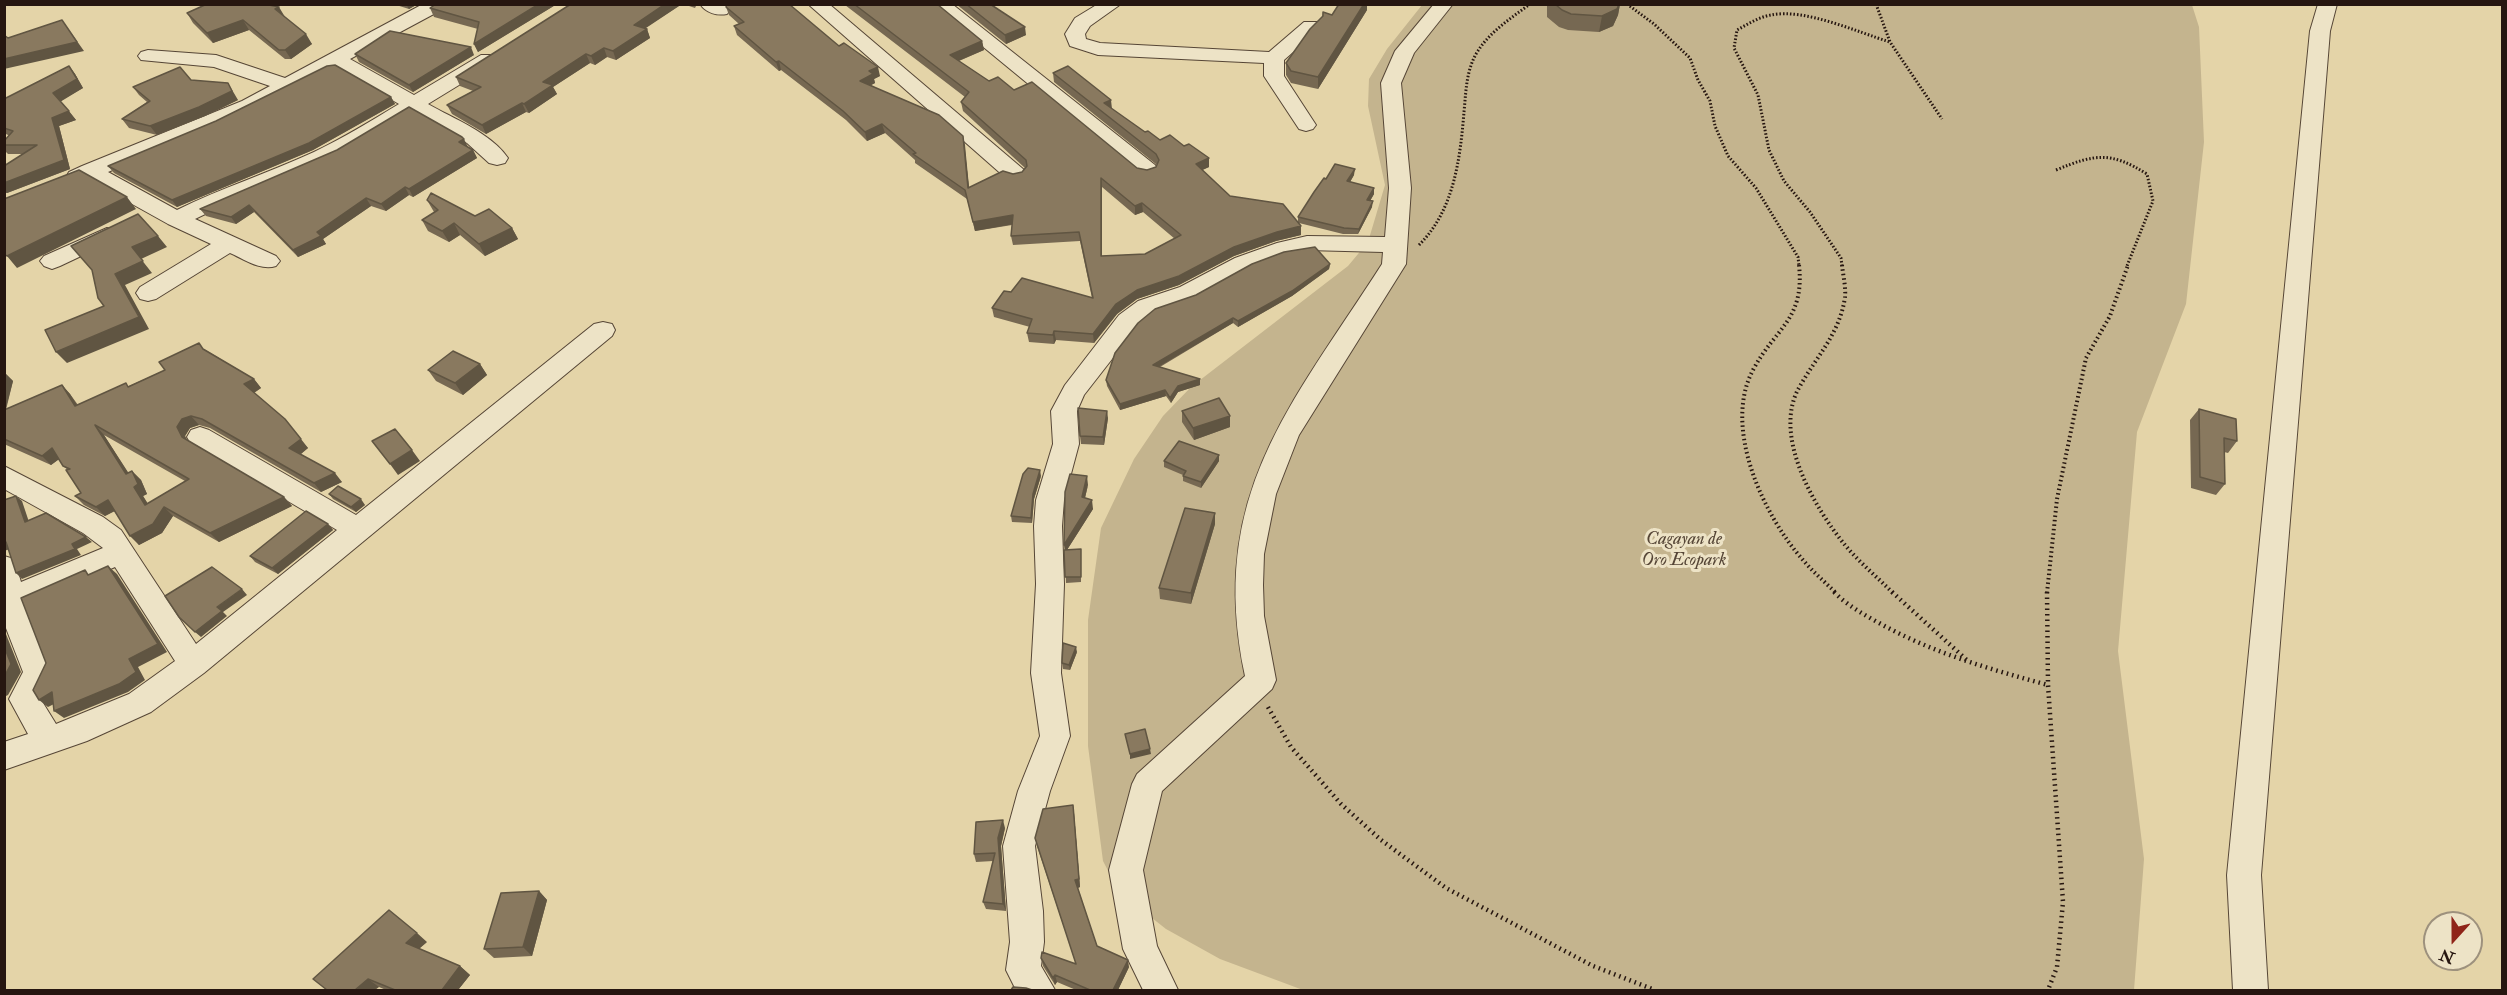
<!DOCTYPE html>
<html>
<head>
<meta charset="utf-8">
<style>
  body { margin:0 }
  #map { position:relative; width:2507px; height:995px; overflow:hidden; background:#e4d4a8; font-family:"IM FELL Double Pica",serif }
  canvas { display:block }
  .frame { position:absolute; inset:0; border:6px solid #261610; pointer-events:none }
  .north { position:absolute; left:2423px; top:911px; width:60px; height:60px; box-sizing:border-box; background:#ede3c6; border:2px solid #9d917d; border-radius:50%; rotate:201deg; font-size:16px; font-weight:700; line-height:24px; text-align:center; color:#261610 }
  .north::after { content:''; display:block; margin:auto; width:21px; height:27px; background:#8f2418; clip-path:polygon(50% 0,100% 100%,50% 72%,0 100%) }
</style>
</head>
<body>
<div id="map">
<canvas width="2507" height="995"></canvas>
<div class="frame"></div>
<div class="north">N</div>
</div>
<script>
const ctx = document.querySelector('canvas').getContext('2d');
ctx.lineJoin = 'round';
function paint(path, color) { ctx.fillStyle = color; ctx.fill(path, 'evenodd'); }
function strokePath(path, color, width, dash) { ctx.strokeStyle = color; ctx.lineWidth = width; ctx.lineCap = dash ? 'butt' : 'round'; ctx.setLineDash(dash || []); ctx.stroke(path); }
function drawText(font, color, halo, rows, align = 'center') {
  ctx.font = font + ' "IM FELL Double Pica",serif'; ctx.lineWidth = 6; ctx.setLineDash([]); ctx.textBaseline = 'middle'; ctx.strokeStyle = halo; ctx.fillStyle = color; for (const [text, x, y, turn = 0] of rows) {
    ctx.save(); ctx.translate(x, y); ctx.rotate((+turn || 0) * Math.PI / 180); ctx.textAlign = isNaN(turn) ? turn : align; if (halo) ctx.strokeText(text, 0, 0); ctx.fillText(text, 0, 0); ctx.restore();
  }
}
paint(new Path2D(`
  M1422,5h770l7,22 5,115 -18,162 -49,128 -19,219 26,208 -10,131h-831l-83,-31 -54,-30 -47,-37 -16,-31 -15,-115v-126l13,-92 33,-69 29,-43 28,-29 157,-121 20,-24 17,-57 -17,-79 1,-27 18,-30z`), '#c4b48e');
const minor = new Path2D(`
  M423,4h24l-2,4 -95,51 64,36 67,-40h14l3,4 -3,4 -67,41c26,15 63,29 80,54l-3,5 -8,2 -8,-2 -22,-20 -53,-30c-28,16 -55,33 -84,47 -44,22 -91,37 -135,59l81,37 4,5 -4,5c-16,5 -32,-7 -46,-13l-74,46 -8,2 -8,-2 -4,-6 4,-6 71,-43 -43,-20 -79,-44 -12,4 -8,-2 -3,-5 3,-5 13,-6 160,-65 28,-15 -56,-19 -73,-7 -3,-4 3,-4 7,-2 68,5 69,23zM335,67l64,37c-28,17 -56,34 -85,48 -45,21 -93,36 -137,58l-69,-38 148,-63z
  M700,4h24l6,6 -3,4c-10,2 -21,-1 -27,-10z
  M808,4h21l194,165 3,5 -3,5 -8,2 -8,-2z
  M931,4h21l203,161 3,5 -3,5 -8,2 -8,-2z
  M1098,4h23l-31,22 -5,8 1,5 14,4 169,9 35,-30h14l3,4 -3,4 -34,30v16l32,49 -3,4 -7,2 -7,-2 -35,-53v-13l-166,-8 -28,-9 -5,-12 10,-16z
  M1434,4h19l-39,49 -13,30 10,105 -5,76 -107,171 -23,59 -12,60 -1,31 1,31 12,64 -4,9 -110,102 -19,79 14,76 21,44h-35l-20,-41 -14,-79 23,-86 5,-10 108,-98c-38,-181 46,-270 137,-412l1,-12 -76,-2 -24,6 -32,12 -55,31 -42,14 -17,14 -53,68 -7,16 2,33 -15,56 -2,26 2,58 -3,89 9,63 -20,55 -15,55 8,65 1,31 -3,24 14,24h-39l-10,-20 4,-28 -7,-96 15,-55 22,-55 -9,-63 5,-89 -2,-58 2,-26 17,-56 -2,-33 14,-26 54,-70 19,-14 42,-14 55,-29 42,-15 30,-7 78,1 4,-49 -8,-105 14,-32z
  M2318,4h19l-7,27 -69,844 7,115h-35l-6,-115 83,-844z
  M107,228l8,2 3,5 -3,5 -55,26 -8,3 -8,-3 -4,-5 4,-5z
  M603,322l9,2 3,6 -3,6 -408,337 -53,39 -64,29 -83,29v-28l24,-8 -19,-35 14,-27 -19,-49v-67l10,3 7,23 82,-34 -20,-15 -79,-44v-23l99,51 18,13 75,114 141,-114 -146,-86 -4,-7 4,-7 9,-3 9,3 147,85 238,-191zM115,567l60,94 -46,33 -73,30 -16,-26 13,-26 -26,-67z`);
strokePath(minor, '#564636', 2);
strokePath(new Path2D(`
  M1627,4l27,20 36,34 8,22 12,21 5,25 13,30 28,32 42,69 1,9
  M1876,4l14,38 52,77
  M2056,170c39,-16 54,-19 91,4l6,27 -26,65
  M1419,245c35,-35 41,-85 45,-133 2,-20 2,-40 12,-58 13,-22 34,-35 54,-50
  M1842,266l-1,-8 -31,-46 -26,-31 -15,-31 -11,-55 -24,-47 3,-18c11,-6 22,-13 34,-15 34,-7 86,17 119,27`), '#261610', 3, [1.5, 2]);
strokePath(new Path2D(`
  M1799,265c6,55 -24,63 -46,105 -31,58 11,146 50,190 10,12 22,22 33,33
  M1842,265c1,10 4,22 3,32 -5,36 -28,59 -45,89 -29,48 14,121 45,159 14,17 32,32 48,48
  M2047,593l10,-94 29,-141 24,-42 18,-51`), '#261610', 4, [1.5, 3]);
strokePath(new Path2D(`
  M1834,592c14,14 29,22 45,31 54,30 110,46 169,62
  M1892,592l76,69
  M2047,592l1,93 15,217 -6,65 -9,23
  M1268,707l23,40 50,57 40,36 65,48 147,78 62,24`), '#261610', 4.5, [1.5, 4]);
paint(minor, '#ede3c6');
paint(new Path2D(`
  M393,4h25l-9,5z
  M557,4l-79,48 -4,-8 4,-15 -44,-12 -4,-9z
  M571,4h111l-37,24 2,1 3,9 -34,22 -9,-3 -12,8 -5,-2 -37,24 4,7 -28,19 -3,-1 -40,22 -34,-20 -5,-9 26,-14 -13,-5 -4,-9z
  M683,4h14l-2,4z
  M841,4h96l45,37 2,9 -25,11 30,20 25,9 123,78 10,2 9,-3 1,-2 -103,-83 -1,-9 59,36 33,23 64,35 -7,3 28,26 68,26v-5l28,-38 28,-4 -4,7 24,6v6l-4,7 2,6 -14,27h-15l-44,-11 2,3v9l-25,6 -42,15 -55,29 -42,14 -20,15 -23,29 -38,-3 -2,4 -25,-2 -2,-9 3,-6 -36,-10 -2,-9 19,-16 81,6 -12,-57 -67,4 -2,-9 1,-11 -37,6 -8,-32 -52,-36v-3l-30,-27 -18,8 -21,-21 -65,-50 -2,1 -42,-36 -3,-9 5,-2 -10,-9 -3,-8 113,39 41,30 -6,3 1,4 -4,2 92,51 6,51 53,-15 3,-4 -62,-57 -2,-9 4,-5 -120,-92 -3,1zM1102,187l33,28 8,-3 32,27 -30,15 -43,2z
  M956,4h34l36,31 -20,9z
  M1547,4h73l-2,11 -5,11 -14,6 -31,-2 -9,-3 -12,-10z
  M1367,10l-49,79 -27,-6 -5,-8v-12l36,-46 1,-5 9,3z
  M187,13l97,3 28,28 -21,15h-6l-36,-29 -36,13 -20,-20z
  M355,54l119,1 -61,37 -54,-30z
  M69,66l6,8 8,14 -23,13 16,19 -17,6 11,43 -63,24h-3v-27l20,-12h-16l-4,-4v-9l6,-5 -6,-3v-34z
  M191,80l47,20 -33,16 -48,19 -28,-7 -7,-9 25,-17 -8,-7 -6,-8z
  M391,97l4,7 -82,46 -136,57 -63,-34 -6,-7z
  M468,147l5,3 4,8 -64,39 -4,-2 -23,16 -15,-5 -48,33 3,5 -28,13 -44,-45 -18,12 -30,-8 -6,-7z
  M427,200l85,28 6,11 -33,17 -25,-21 -11,7 -21,-11 -6,-11 12,-8z
  M1330,264l-1,5 -37,27 -54,31 -5,-4 -73,44 40,12v6l-22,7 -7,11 -5,-7 -46,14 -13,-24 -1,-6z
  M204,349l50,30 7,9 -7,5 54,55 -7,6 41,28 -21,10 -111,-64 -11,-3 -9,3 -5,8 2,4 97,57 8,9 -73,36 -46,-26 -11,17 -23,12 -25,-34 -9,5 -21,-11 -9,-9 6,-3 -13,-23 -5,-4 -4,-7 -8,6 -47,-21v-72l9,9 -7,29 56,-25 8,9 8,11 51,-19 36,-16zM104,435l81,46 -37,23 -5,-8 4,-2 -6,-14 -9,-9 -4,2z
  M480,364l7,11 -24,20 -27,-14 -8,-11z
  M2199,409l38,32 -9,12 -4,-1 1,32 -9,11 -25,-7 -1,-68z
  M1182,411l48,5v11l-36,13 -12,-18z
  M1108,418l-4,27 -23,-1 -1,-8z
  M1164,461h55l-18,27 -18,-7v-6l-19,-8z
  M1041,476l-7,23 -2,24 -20,-1 -1,-6z
  M1088,485l-3,13 8,11 -26,41 14,5v27l-15,1 -1,-33z
  M329,494l36,11 -9,7 -23,-13z
  M1215,513v11l-24,80 -31,-5 -1,-11z
  M328,524l5,6 -55,44 -23,-12 -5,-6z
  M1077,652l-7,18 -7,-1 -1,-6z
  M1074,813l6,74 -2,1 19,58 32,21 -11,23h-42l-19,-8 -2,3 -12,-19 -2,-8 35,6 -39,-118z
  M1005,828l-4,18 5,65 -20,-2 -3,-7 10,-41 -17,1 -2,-8z
  M539,891l8,9 -15,56 -38,2 -10,-9z
  M427,942l-8,7 41,17 10,9 -12,15h-72l-7,-3 -52,3z`), '#766852');
paint(new Path2D(`
  M406,4h12l-9,5z
  M539,4h18l-79,48 -4,-8z
  M665,4h17l-45,30 -3,-9z
  M1364,4h3v6l-49,79v-12z
  M1619,4h1l-2,11 -5,11 -14,6 3,-16z
  M279,7l6,10 -10,-8z
  M62,20l22,31 -80,18v-10z
  M243,20l6,10 -36,13 -6,-10z
  M1025,27l1,8 -20,9 -1,-9z
  M647,29l3,9 -34,22 -3,-9z
  M306,34l6,10 -21,15 -6,-9z
  M982,41l2,9 -33,14 -1,-9z
  M471,47l3,8 -61,37 -4,-7z
  M604,48l3,9 -12,8 -4,-9z
  M586,54l4,9 -37,24 4,7 -28,19 -5,-9 19,-22z
  M779,61l2,9 -2,1 -3,-9z
  M69,66l6,8 8,14 -23,14 -7,-9z
  M878,67l2,9 -6,3 1,4 -13,7 -2,-9 9,-10z
  M228,83l10,17 -33,16 -48,19 -7,-9z
  M391,97l4,7 -82,46 -136,57 -5,-7z
  M1111,100l1,9 -8,-6z
  M522,103l4,9 -40,22 -4,-9z
  M69,111l7,9 -17,6 11,43 -63,24 -3,-3v-7l60,-23 -12,-42z
  M882,124l3,9 -18,8 -2,-9z
  M963,136l2,9 5,52 -2,-9z
  M464,139l4,8 -9,-5z
  M473,150l4,8 -64,39 -4,-8z
  M1209,158v9l-13,6v-9z
  M1355,169l-1,6 -7,12v-6z
  M1101,178l1,9v78l-1,-9z
  M405,187l4,8 -23,16 -5,-7z
  M1374,188v6l-7,12v-6z
  M127,197l9,12 -119,59 -10,-12z
  M366,198l5,8 -48,33 3,5 -28,13 -5,-7 24,-18z
  M1373,201l-1,6 -14,27 1,-5z
  M1142,203l1,9 -8,3v-9z
  M249,205l5,7 -18,12 -5,-7z
  M1013,215l1,9 -39,7 -2,-9z
  M454,223l6,12 -11,7 -7,-11z
  M1301,226v9l-25,6 -42,15 -55,29 -42,14 -20,15 -23,29 -1,-9 23,-30 21,-14 97,-43 43,-15z
  M512,228l6,11 -33,17 -6,-12z
  M158,236l9,11 -26,12 11,14 -27,12 24,44 -82,34 -11,-11 83,-35 -24,-43 17,-27z
  M1330,264l-1,5 -37,27 -54,31v-6z
  M1233,318v5l-80,47v-5z
  M1054,331l2,9 -2,4 -1,-9z
  M480,364l7,11 -24,20 -8,-12z
  M4,372l9,9 -9,34z
  M254,379l7,9 -9,6 -8,-10z
  M1200,379v6l-22,7 -7,11 -1,-5 8,-12z
  M62,385l8,9 14,22 -9,-10z
  M1165,390l1,6 -46,14v-6z
  M1107,411l1,7 -4,27 -1,-8z
  M191,416l8,9 -9,3 -5,8 5,10 -8,-9 -5,-10 5,-8z
  M1230,416v11l-36,13 -1,-12z
  M95,425l9,10 31,48 -9,-9z
  M301,439l7,9 -11,9 -8,-9z
  M52,448l10,9 -11,8 -9,-9z
  M412,450l8,11 -22,14 -8,-11z
  M1219,455v6l-18,27v-6z
  M1040,470l1,6 -7,23 -2,24 -1,-5 2,-24z
  M132,471l9,9 6,14 -4,2 11,18 -9,-9 -11,-18z
  M335,473l7,9 -21,10 -7,-9z
  M1087,476l1,9 -5,21 -1,-9z
  M16,496l6,5 9,27 -6,-6z
  M284,497l8,9 -73,36 -9,-9z
  M361,499l4,6 -9,7 -5,-5z
  M108,500l9,10 -12,6 -9,-9z
  M1092,500l1,9 -28,44 -1,-8z
  M164,507l9,9 -11,17 -23,12 -9,-9z
  M1215,513v11l-24,80v-11z
  M328,524l5,6 -55,44 -6,-6z
  M86,537l6,5 -15,7 4,6 -59,24 -6,-6z
  M6,542l7,6 -9,3v-8z
  M108,566l9,8 50,78 -29,15 7,13 -17,12 -64,26 -10,-7 75,-52z
  M242,589l5,6 -24,17 4,4 -26,21 -6,-5 22,-25z
  M4,629l17,43 -13,23 -4,2z
  M1076,647l1,5 -7,18 -1,-5z
  M52,692l10,8 -14,7 -9,-7z
  M1150,749l1,5 -21,5v-5z
  M1073,805l1,8 6,74 -3,1 -2,-8z
  M1003,820l2,8 -4,18 5,65 -3,-7 -5,-66z
  M539,891l8,9 -15,56 -9,-9z
  M417,933l10,9 -11,9 -10,-8z
  M1128,960l1,7 -11,23h-5z
  M460,966l10,9 -12,15h-16z
  M1055,975l2,7 -2,3 -2,-7z
  M368,979l11,8 -4,3h-20z`), '#605542');
const building = new Path2D(`
  M207,4h57l15,3 -4,2 31,25 -21,16h-6l-36,-30 -36,13 -20,-20z
  M436,4h103l-65,40 5,-22 -49,-14z
  M571,4h94l-31,21 13,4 -34,22 -9,-3 -13,8 -5,-2 -43,28 10,3 -29,19 -2,-1 -40,22 -35,-20 34,-18 -25,-10z
  M727,4h62l50,42 5,-3 34,24 -9,4 4,3 -13,7 79,34 24,21 5,52 35,-17 10,3 9,-2 5,-6 -1,-6 -65,-58 8,-10 -115,-88h83l45,37 -32,14 39,26 9,-4 16,13 18,-8 105,86 10,2 9,-3 3,-7 -3,-6 -103,-81 15,-7 43,34 -7,3 41,29 3,-1 12,9 10,-5 14,11 5,-2 20,14 -13,6 34,32 53,8 18,22 -24,6 -43,15 -55,29 -42,14 -21,14 -23,30 -39,-3 -1,4 -26,-2 5,-14 -40,-11 12,-17 7,1 11,-14 71,20 -14,-66 -68,4 2,-21 -40,7 -8,-32 -52,-36 3,-1 -34,-29 -17,8 -22,-21 -64,-50 -3,1 -42,-36 10,-4 -18,-15zM1101,178l34,28 7,-3 39,32 -36,19 -44,2z
  M966,4h24l35,23 -20,8z
  M1339,4h25l-46,73 -27,-6 -5,-8 24,-34 13,-13v-4l9,3z
  M1555,4h64l-2,5 -15,7 -31,-2 -9,-4z
  M62,20l15,22 -73,17v-24l4,3z
  M390,31l81,16 -62,38 -54,-31z
  M335,65l56,32 -82,46 -137,57 -64,-34 108,-45 111,-55z
  M69,66l8,13 -24,14 16,18 -17,7 12,42 -60,23v-17l33,-21h-33v-4l9,-10 -9,-3v-29z
  M180,67l11,13 37,3 4,8 -33,16 -49,19 -28,-7 28,-18 -17,-14z
  M409,107l53,30 2,2 -5,3 14,8 -64,39 -4,-2 -24,17 -15,-6 -49,34 4,4 -28,14 -44,-45 -18,12 -31,-8 137,-59z
  M1335,164l20,5 -8,12 27,7 -7,12 6,1 -14,28 -15,-1 -46,-11 16,-25 10,-14 2,1z
  M79,170l48,27 -120,59 -3,-2v-55z
  M431,193l44,23 14,-7 23,19 -33,16 -25,-21 -12,8 -20,-11 16,-10 -11,-10z
  M138,214l20,22 -26,11 11,14 -28,13 24,43 -83,35 -11,-22 59,-24 -6,-8 -6,-28 -21,-24z
  M1315,247l15,17 -38,27 -54,30 -5,-3 -80,47 47,14 -22,7 -8,12 -5,-8 -45,14 -14,-24 9,-27 23,-30 17,-14 41,-14 56,-31 32,-12z
  M199,343l4,6 51,30 -10,5 41,35 16,20 -12,9 46,25 -21,10 -112,-64 -11,-3 -9,3 -5,8 5,10 102,60 -74,36 -46,-26 -11,17 -23,12 -22,-36 -12,7 -21,-11 6,-3 -15,-23 4,-1 -7,-3 -11,-18 -10,8 -38,-17v-29l58,-25 13,21 51,-23 2,4 37,-17 -6,-8zM95,425l94,54 -44,26 -11,-18 4,-3 -6,-13 -6,3z
  M453,351l27,13 -25,19 -27,-13z
  M1219,398l11,18 -37,12 -11,-17z
  M1078,408l29,3 -4,26 -23,-1z
  M2199,409l37,10 1,22 -13,-3 1,46 -25,-7z
  M395,429l17,21 -22,14 -18,-23z
  M1179,441l40,14 -18,27 -18,-6 3,-5 -22,-10z
  M1028,468l12,2 -7,24 -2,24 -20,-2 12,-42z
  M1070,474l17,2 -5,21 10,3 -28,45 1,-53z
  M338,486l23,13 -10,8 -22,-13z
  M16,496l9,26 21,-9 40,24 -14,7 3,5 -59,24 -10,-31 -2,1v-43z
  M1185,508l30,5 -24,80 -32,-5z
  M306,511l22,13 -56,44 -22,-12z
  M1081,549v28h-16l-1,-27z
  M108,566l50,78 -29,15 7,13 -17,12 -65,27 -2,-19 -13,8 -6,-10 13,-27 -25,-65 64,-28 3,5z
  M212,567l30,22 -25,18 5,4 -27,21 -16,-15 -14,-21z
  M1063,643l13,4 -7,18 -7,-2z
  M4,646l7,18 -7,13z
  M1145,729l5,20 -20,5 -5,-20z
  M1073,805l6,74 -4,1 22,66 31,14 -15,30h-23l-35,-15 -2,3 -12,-20 1,-6 34,12 -41,-126 8,-29z
  M1003,820l-5,18 5,66 -20,-2 12,-49 -21,1 2,-32z
  M539,891l-16,56 -39,2 17,-56z
  M389,910l28,23 -11,10 54,23 -18,24h-47l-27,-11 -13,11h-28l-14,-11z
  M1013,987l13,1 6,2h-21z`);
paint(building, '#89795f');
strokePath(building, '#605542', 1.5);
drawText('italic 18px', '#554536', '#ede3c6', [
  ["Cagayan de",1684,540],
  ["Oro Ecopark",1684,561]
]);
</script>
</body>
</html>
